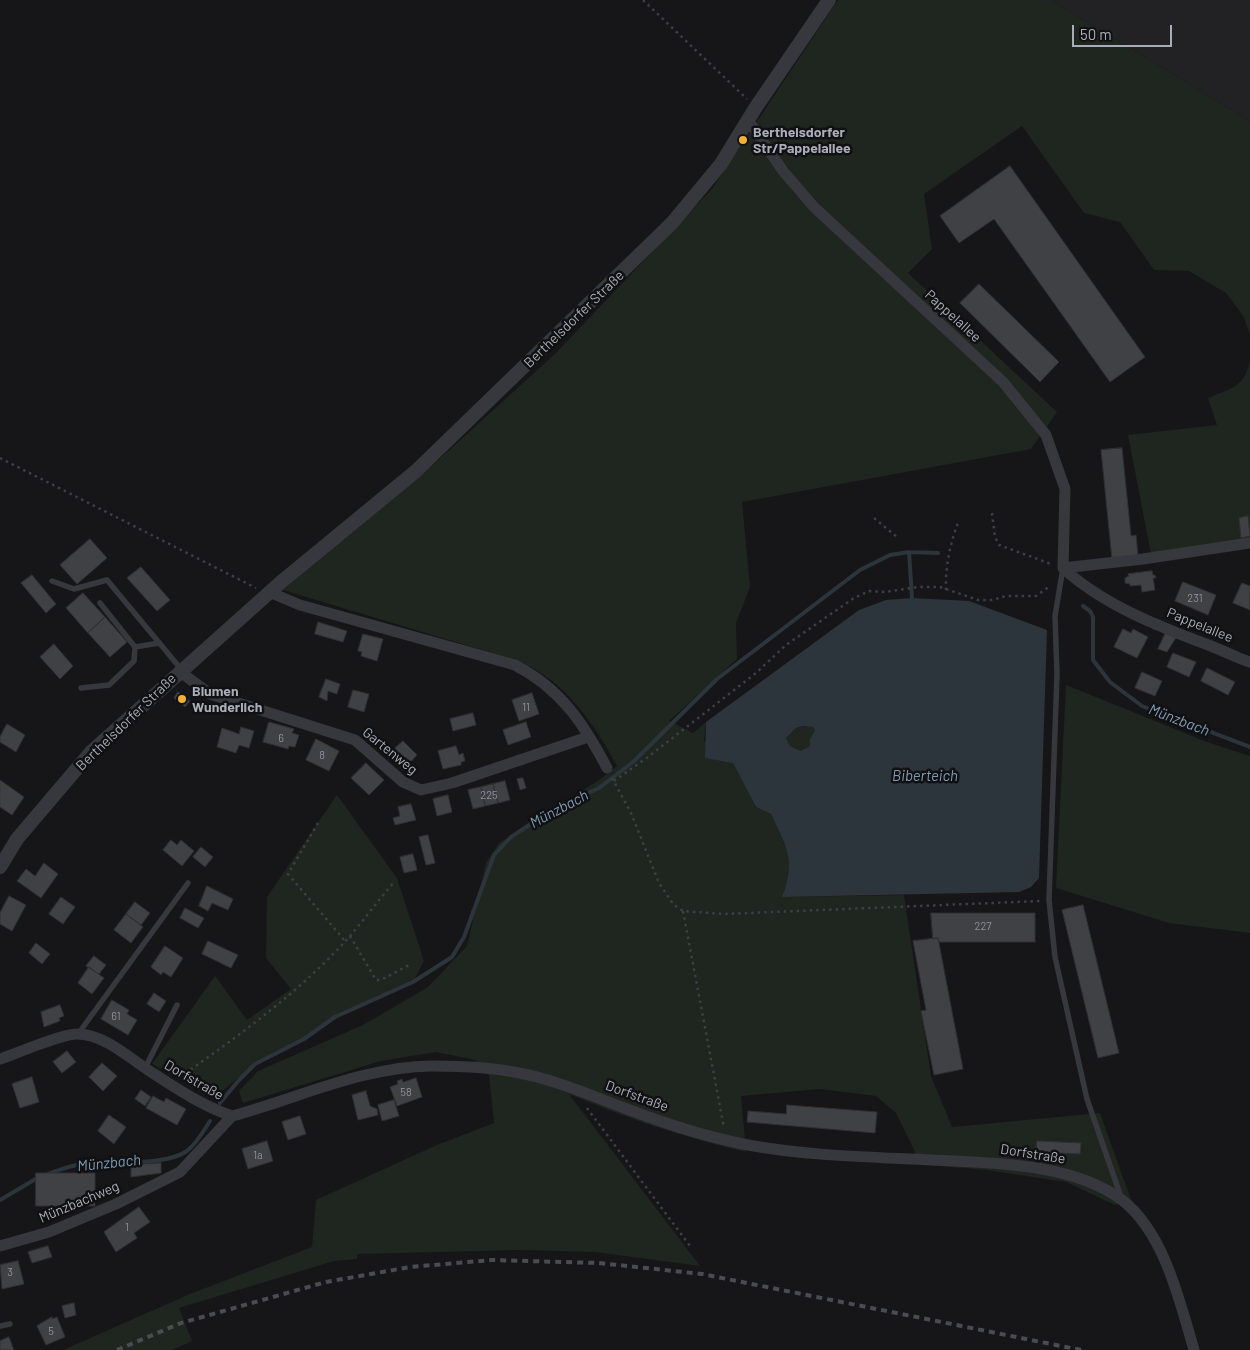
<!DOCTYPE html>
<html>
<head>
<meta charset="utf-8">
<style>
  body { margin:0 }
  #map { position:relative; width:1250px; height:1350px; overflow:hidden; background:#161618; font-family:Barlow,sans-serif }
  canvas { display:block }
  .scale { position:absolute; left:1072px; top:25px; width:100px; height:22px; box-sizing:border-box; border:2px solid #a8adb8; border-top:0; padding-left:6px; font-size:15px; line-height:18px; white-space:nowrap; color:#a8adb8; -webkit-text-stroke:4px #111113; paint-order:stroke }
</style>
</head>
<body>
<div id="map">
<canvas width="1250" height="1350"></canvas>
<div class="scale">50 m</div>
</div>
<script>
const ctx = document.querySelector('canvas').getContext('2d');
ctx.lineJoin = 'round';
function paint(path, color) { ctx.fillStyle = color; ctx.fill(path, 'evenodd'); }
function strokePath(path, color, width, dash) { ctx.strokeStyle = color; ctx.lineWidth = width; ctx.lineCap = dash ? 'butt' : 'round'; ctx.setLineDash(dash || []); ctx.stroke(path); }
function drawText(font, color, halo, rows, align = 'center') {
  ctx.font = font + ' Barlow,sans-serif'; ctx.lineWidth = 5; ctx.setLineDash([]); ctx.textBaseline = 'middle'; ctx.strokeStyle = halo; ctx.fillStyle = color; for (const [text, x, y, turn = 0] of rows) {
    ctx.save(); ctx.translate(x, y); ctx.rotate((+turn || 0) * Math.PI / 180); ctx.textAlign = isNaN(turn) ? turn : align; if (halo) ctx.strokeText(text, 0, 0); ctx.fillText(text, 0, 0); ctx.restore();
  }
}
paint(new Path2D(`
  M1051,0h199v121z`), '#222225');
paint(new Path2D(`
  M838,0h213l199,121v214l-6,-18 -18,-24 -37,-22 -35,-1 -34,-48 -36,-9 -62,-87 -98,68 8,55 -24,24 149,139 -26,37 -289,53 8,85 -14,36 1,36 -68,62 24,12 13,-11 -2,19 29,22 23,44 15,7 19,43v19l-8,21 122,-2 27,181 21,51 148,-14 31,87 -16,5 -49,-23 -80,-12 -69,-6 -2,-12 -19,-39 -20,-17 -56,-7 -79,7 5,56c-61,-14 -120,-34 -177,-58l131,172 -105,-14 -75,-2 -163,4v5l-23,2 -155,47 13,33 -20,9h-109l127,-56 122,-47 4,-47 121,-55 57,-22 -5,-48 -14,-15 -39,-8 -55,9 -138,42 -4,-12 19,-20 105,-46 65,-38 39,-41 19,-83 13,-20 103,-65 15,-12c-24,-44 -51,-84 -98,-105l-236,-71 152,-127 120,-109 157,-165z
  M1250,358v182l-99,14 -23,-119 89,-10 -9,-27c24,-10 38,-11 42,-40z
  M1066,685l141,57 43,14v177l-81,-10 -113,-35z
  M803,726l10,1 2,3 -5,9v7l-9,5 -11,-5 -4,-8 10,-10z
  M337,795l60,83 27,83 -11,21 -78,35 -31,22 -28,12 -21,13 -40,33 -6,-1 -57,-32 63,-88 32,44 44,-31 -25,-31 1,-61z`), '#1e261f');
paint(new Path2D(`
  M912,598l57,3 78,29 -8,248 -8,9 -12,5 -237,5c15,-38 4,-49 -11,-83l-15,-7 -23,-44 -28,-5 1,-36 153,-112 27,-10zM803,726l10,1 2,3 -5,9v7l-9,5 -11,-5 -4,-8 10,-10z`), '#2c353c');
strokePath(new Path2D(`
  M909,552l3,46
  M1083,606l7,5 3,6v43l17,22 32,24 108,41
  M220,1103l19,-23 16,-16 49,-25 31,-22 78,-35 39,-25 12,-20 30,-82 17,-18 44,-29 44,-20 34,-26 84,-83 143,-109 30,-15 19,-3 29,1
  M48,1174c13,-5 30,-11 45,-11 24,-2 73,3 94,-12 10,-8 16,-19 23,-30
  M0,1200l39,-23`), '#2c353c', 4);
const building = new Path2D(`
  M1010,166l135,191 -35,25 -116,-163 -35,24 -19,-27z
  M979,284l80,78 -19,20 -80,-79z
  M1122,448l9,88 5,-1 2,21 -26,3 -11,-109z
  M1248,516l2,20 -9,2 -2,-20z
  M90,539l17,19 -30,26 -17,-19z
  M141,567l29,33 -13,11 -30,-33z
  M1152,571l1,4h2l1,3h-3l2,12 -13,2 -1,-7 -11,1v-2l-5,-1v-5l4,-2 -1,-2z
  M32,575l24,29 -10,9 -25,-30z
  M1183,582l33,13 -8,20 -33,-14z
  M1242,583l8,3v24l-17,-7z
  M83,593l22,24 -17,16 -22,-25z
  M105,617l22,25 -17,15 -22,-24z
  M318,622l29,9 -4,11 -28,-8z
  M1123,629l8,4 2,-4 15,8 -11,21 -23,-11z
  M1166,632l11,4 -10,16 -9,-3z
  M363,634l20,5 -6,22 -16,-5 1,-4 -4,-1z
  M54,644l19,22 -13,13 -20,-22z
  M1173,653l23,9 -7,15 -22,-10z
  M1207,668l28,14 -7,13 -27,-14z
  M1142,672l20,9 -7,15 -20,-8z
  M326,679l14,5 -3,10 -9,-3 -1,10 -8,-4z
  M353,690l16,4 -5,18 -16,-5z
  M178,692l12,9 -5,6 -11,-9z
  M532,693l7,21 -20,7 -7,-21z
  M473,713l3,12 -23,6 -3,-12z
  M269,722l25,7 -2,4 7,2 -4,12 -6,-1 -1,3 -25,-7z
  M526,722l5,15 -23,8 -5,-15z
  M7,724l18,11 -9,17 -16,-10v-5z
  M241,727l13,4 -5,17 -10,-3 -3,8 -19,-6 5,-19 17,6z
  M316,739l23,12 -10,20 -23,-11z
  M403,741l14,14 -12,13 -15,-15z
  M456,746l3,9 4,-2 2,8 -4,1v3l-18,4 -5,-18z
  M366,763l18,17 -15,15 -18,-17z
  M523,778l3,10 -6,2 -3,-11z
  M0,780l24,17 -12,18 -12,-8z
  M505,781l5,19 -12,3 -5,-19z
  M493,784l5,19 -13,3 -4,-19z
  M481,787l4,19 -12,3 -5,-19z
  M448,795l4,17 -15,4 -4,-17z
  M411,804l5,16 -21,5 -2,-7 7,-2 -2,-9z
  M428,835l7,28 -9,2 -7,-28z
  M171,840l6,5 4,-5 13,11 -12,15 -19,-16z
  M201,847l12,10 -8,10 -12,-10z
  M413,854l4,16 -13,3 -4,-16z
  M44,863l14,11 -17,24 -24,-17 9,-12 9,7z
  M207,886l26,13 -5,11 -16,-7 -4,8 -9,-5z
  M9,896l17,9 -14,26 -12,-7v-11z
  M61,897l14,10 -12,17 -14,-10z
  M135,902l15,11 -9,12 -15,-11z
  M1083,905l36,148 -21,5 -36,-148z
  M185,908l19,10 -6,10 -18,-10z
  M931,913h104v29h-96l-1,-4 -5,1z
  M126,914l17,13 -12,16 -17,-13z
  M938,938l25,131 -29,6 -13,-64 5,-1 -13,-69z
  M208,941l30,14 -7,13 -29,-14z
  M36,943l14,11 -8,10 -13,-11z
  M165,946l18,12 -12,19 -8,-5 -2,3 -10,-8z
  M94,956l12,9 -7,9 -13,-8z
  M89,967l15,11 -12,16 -14,-11z
  M154,993l12,8 -7,11 -12,-8z
  M112,1000l17,10 -2,4 10,6 -9,15 -27,-16z
  M60,1005l4,11 -5,2 1,3 -16,6 -3,-15z
  M67,1051l9,11 -14,11 -9,-11z
  M102,1063l15,13 -14,15 -14,-14z
  M32,1077l7,25 -19,6 -8,-24z
  M416,1078l6,19 -25,9 -7,-19 8,-3 -1,-3 5,-2 1,3z
  M141,1090l10,7 -6,9 -10,-7z
  M366,1091l4,15 7,3 1,6 -20,5 -6,-25z
  M153,1096l11,6 2,-4 20,11 -9,16 -31,-17z
  M394,1100l5,16 -17,5 -4,-16z
  M787,1105l90,7 -2,21 -128,-11 1,-11 38,3z
  M109,1115l17,12 -12,17 -16,-13z
  M300,1116l6,18 -18,6 -6,-18z
  M267,1141l6,20 -25,8 -6,-20z
  M1037,1141l44,2 -1,11 -44,-2z
  M161,1163v10l-30,4v-12z
  M36,1173h59v33h-59z
  M139,1207l11,15 -16,11 3,5 -21,14 -12,-20z
  M48,1246l4,11 -20,6 -4,-11z
  M18,1261l6,23 -22,5 -2,-24z
  M74,1303l2,12 -11,3 -3,-12z
  M52,1317v2l5,-2 8,20 -19,8 -9,-19z
  M9,1337l5,13h-14v-9z`);
paint(building, '#404145');
strokePath(building, '#303034', 1);
strokePath(new Path2D(`
  M643,0l104,99
  M0,458l256,130
  M992,513l3,24 4,8 52,19
  M874,518l23,19
  M946,590c-1,-21 4,-47 12,-67
  M612,778l19,35 28,70 14,21 10,7 41,3 316,-13
  M614,781l34,-24 108,-84 30,-28 68,-47 15,-7 16,1 33,-5h22l38,13h14l14,-4h30l14,-10
  M318,823l-30,51 57,67
  M683,911l41,217
  M350,936l26,44h5l30,-16
  M180,1077c60,-42 121,-86 170,-141 15,-18 29,-36 44,-54
  M587,1108l103,138`), '#3d3f44', 2.5, [2.5, 4]);
strokePath(new Path2D(`
  M1063,568l-8,48 2,58 -8,226 6,57 32,142 34,98
  M52,581l22,8 33,-9 74,89
  M100,603l35,44 24,-4
  M81,688l28,-3 25,-24 1,-14
  M78,1034l110,-151
  M145,1068l32,-63
  M0,1326l10,-2`), '#37383d', 5.5);
strokePath(new Path2D(`
  M748,120l35,51 31,36 189,175 43,53 19,54 -2,79c40,37 97,59 148,78 13,5 26,12 39,16
  M1063,568l80,-9 107,-16
  M269,592l31,13 215,60c46,24 69,59 92,103
  M179,671l31,23 145,46 48,42 18,8 31,-7 136,-46
  M0,1059c18,-6 61,-25 77,-25 26,0 50,22 71,36 26,17 54,36 84,46 67,-18 129,-49 200,-50 28,0 59,1 87,7 38,7 73,23 108,36 39,15 80,28 121,36 60,11 123,12 184,15 60,3 141,3 190,40 42,32 58,102 72,150
  M0,1246l49,-14 67,-28 64,-32 52,-56`), '#37383d', 11);
strokePath(new Path2D(`
  M0,867l17,-28 74,-87 189,-169 136,-112 256,-248 49,-59 35,-57 73,-107`), '#37383d', 14);
strokePath(new Path2D(`
  M117,1350l64,-27 145,-41 84,-15 82,-7 107,3 103,11 379,76`), '#4a4c52', 4, [6, 5]);
for (const [x, y, r, color] of [
  [743,140,5,"#f2b134"],
  [182,699,5,"#f2b134"]
]) { const dot = new Path2D(); dot.arc(x, y, r, 0, 2 * Math.PI); ctx.fillStyle = color; ctx.fill(dot); strokePath(dot, '#111113', 2); }
drawText('11px', '#8e929b', null, [
  ["231",1195,598],
  ["11",526,707],
  ["6",281,738],
  ["8",322,755],
  ["225",489,795],
  ["227",983,926],
  ["61",116,1016],
  ["58",406,1092],
  ["1a",258,1155],
  ["1",127,1227],
  ["3",10,1272],
  ["5",51,1331]
]);
drawText('bold 14px', '#a8adb8', '#111113', [
  ["Berthelsdorfer",753,132],
  ["Str/Pappelallee",753,148],
  ["Blumen",192,691],
  ["Wunderlich",192,707]
], 'left');
drawText('14px', '#a8adb8', '#111113', [
  ["Pappelallee",953,316,42],
  ["Berthelsdorfer Straße",574,319,-44],
  ["Pappelallee",1200,625,22],
  ["Berthelsdorfer Straße",126,722,-44],
  ["Gartenweg",390,751,39],
  ["Dorfstraße",194,1080,30],
  ["Dorfstraße",637,1096,20],
  ["Dorfstraße",1033,1154,9],
  ["Münzbachweg",79,1202,-23]
]);
drawText('italic 15px', '#7f9bb3', '#111113', [
  ["Münzbach",1179,720,21],
  ["Biberteich",925,776],
  ["Münzbach",559,809,-28],
  ["Münzbach",109,1163,-6]
]);
</script>
</body>
</html>
